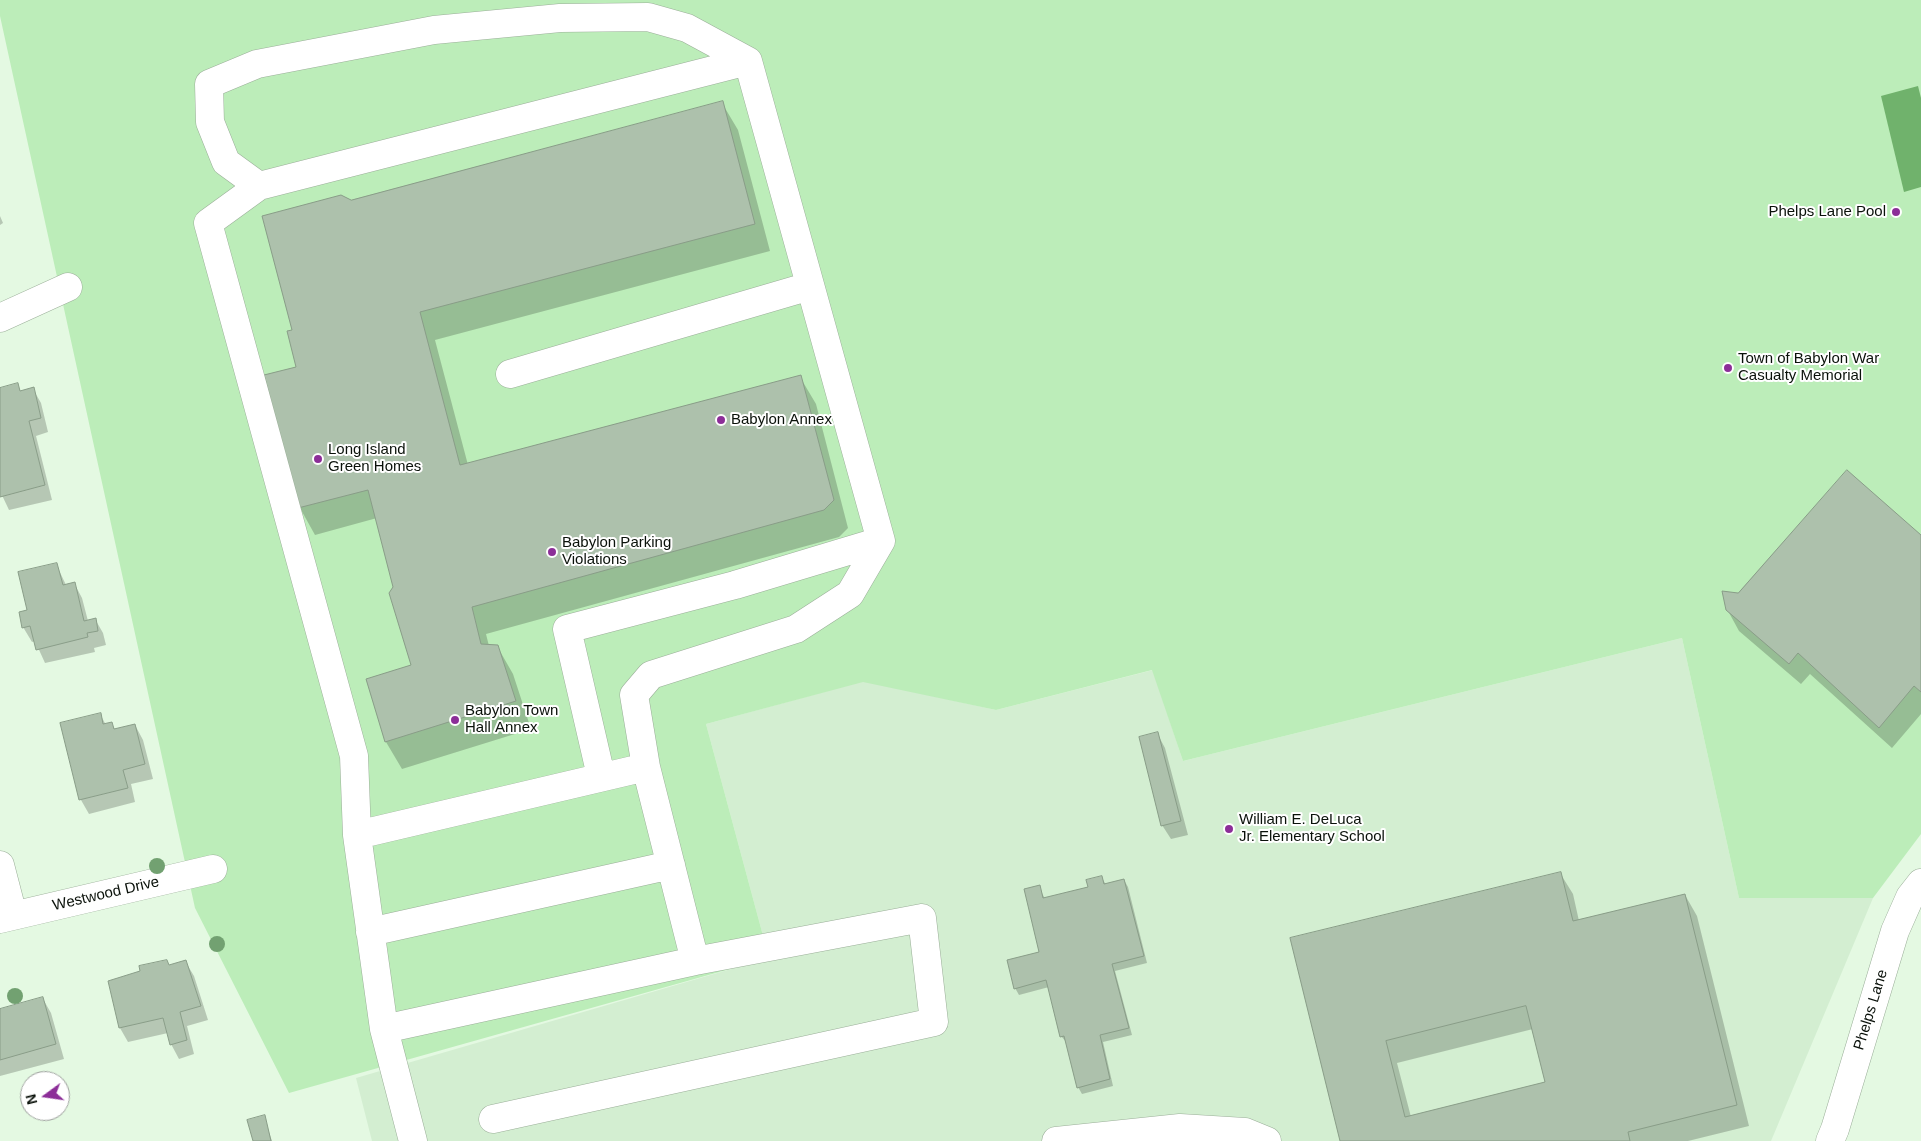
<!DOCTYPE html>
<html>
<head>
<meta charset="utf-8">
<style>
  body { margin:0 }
  #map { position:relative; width:1921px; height:1141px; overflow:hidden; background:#e4f9e2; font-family:Helvetica,sans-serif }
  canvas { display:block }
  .north { position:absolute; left:20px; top:1071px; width:50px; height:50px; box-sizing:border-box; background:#fff; border:1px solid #9da09d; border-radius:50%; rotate:256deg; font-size:14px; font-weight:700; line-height:20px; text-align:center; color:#0a110a }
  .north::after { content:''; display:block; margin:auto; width:18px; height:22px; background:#8c2e98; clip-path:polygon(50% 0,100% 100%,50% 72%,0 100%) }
</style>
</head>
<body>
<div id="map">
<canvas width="1921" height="1141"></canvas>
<div class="north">N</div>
</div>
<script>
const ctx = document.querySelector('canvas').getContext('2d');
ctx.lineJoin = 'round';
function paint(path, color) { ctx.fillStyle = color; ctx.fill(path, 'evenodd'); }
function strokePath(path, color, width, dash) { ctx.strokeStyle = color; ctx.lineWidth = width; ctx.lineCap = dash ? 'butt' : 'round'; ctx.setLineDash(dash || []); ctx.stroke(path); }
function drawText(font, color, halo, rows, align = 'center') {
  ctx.font = font + ' Helvetica,sans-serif'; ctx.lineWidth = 4; ctx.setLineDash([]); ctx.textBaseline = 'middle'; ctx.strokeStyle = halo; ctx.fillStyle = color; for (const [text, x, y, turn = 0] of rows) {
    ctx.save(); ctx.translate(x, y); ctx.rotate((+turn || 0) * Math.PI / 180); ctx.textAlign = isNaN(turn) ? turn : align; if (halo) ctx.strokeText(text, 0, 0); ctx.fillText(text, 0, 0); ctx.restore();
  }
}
paint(new Path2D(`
  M1682,638l57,260h134l-102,243h-1399l-16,-63 413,-120 -63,-234 158,-43 132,29 157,-40 30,91z`), '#d3eed1');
paint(new Path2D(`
  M0,0h1921v834l-48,64h-134l-57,-260 -499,123 -31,-91 -156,40 -133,-28 -157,42 63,234 -480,135 -94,-185 -195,-892z`), '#bcedb9');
paint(new Path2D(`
  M1918,86l3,12v89l-17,5 -23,-96z`), '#70b26c');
paint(new Path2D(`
  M722,103l16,27 32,121 -335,89 33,125 332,-88 16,27 32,124 -9,9 -353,97 3,12h8l16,28 18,55 -129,40 -16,-27 -19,-62 46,-15 -36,-147 -62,17 -15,-27 -2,-140 -4,-37 57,-130z
  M0,216l3,7 -3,2z
  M17,385l4,7 12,-3 8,14 7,29 -12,4 16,64 -43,10 -9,-19v-102z
  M1921,537v177l-29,34 -82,-74 -9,10 -62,-53 -12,-22 11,-15z
  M56,564l10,21 8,-2 8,15 6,23 7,-2 8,14 3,12 -12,3 1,4 -50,11 -10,-22 -3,1 -9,-15 5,-16z
  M100,714l6,11 5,-2 4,7 20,-5 8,15 10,39 -22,5 4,18 -46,12 -8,-14z
  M1157,733l8,15 23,87 -17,4 -9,-14z
  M1560,873l13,21 6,27 106,-26 12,21 52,210 -61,15h-347l-50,-202zM1533,1029l14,54 -136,34 -14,-54z
  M1102,878l4,7 18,-5 4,7 19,76 -32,8 17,64 -29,7 10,44 -31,8 -4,-7 -11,-44 -6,-7 -12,-49 -30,8 -4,-7 26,-35 -2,-66 6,12 44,-11z
  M185,961l9,15 14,44 -21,6 7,28 -15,5 -8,-15 -3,-11 -40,9 -8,-14 49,-62z
  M43,999l8,14 13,46 -64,17v-65z
  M264,1117l8,24h-18z`), '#0003');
const building = new Path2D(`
  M723,101l32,123 -335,88 40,153 341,-90 33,125 -10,10 -352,97 9,37 17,1 18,56 -131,41 -19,-63 45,-14 -22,-72 4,-6 -25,-97 -70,18 -34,-133 32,-8 -9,-36 5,-1 -30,-114 79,-21 10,5z
  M18,383l2,8 14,-4 7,31 -12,3 16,64 -45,12v-109z
  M1847,470l74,65v157l-7,-6 -35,42 -81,-75 -9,11 -63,-54 -4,-19 16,2z
  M57,563l6,22 12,-3 9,39 12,-3 2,13 -11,2 1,4 -52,13 -6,-24 -8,2 -3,-16 8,-2 -9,-38z
  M101,713l2,11 9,-2 2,7 21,-5 10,40 -22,6 5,18 -49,12 -19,-77z
  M1158,732l23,89 -20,5 -22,-89z
  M1561,872l12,49 112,-27 52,211 -109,27 2,9h-290l-50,-203zM1526,1006l19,76 -140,35 -19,-76z
  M1102,876l2,8 20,-5 20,77 -32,8 17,64 -29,7 10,44 -33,9 -13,-52 -4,1 -14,-57 -32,9 -7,-29 32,-8 -15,-63 16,-4 3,13 45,-11 -2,-7z
  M167,960l2,5 17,-5 15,46 -21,6 7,28 -17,5 -7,-27 -44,10 -11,-47 32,-10 -1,-5z
  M43,997l13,47 -56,16v-51z
  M265,1115l6,26h-18l-6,-21z`);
paint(building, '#adc1ac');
strokePath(building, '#899d88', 1);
const minor = new Path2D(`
  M259,186l-33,-24 -16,-40 -1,-38 48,-20 177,-34 126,-12 88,-1 39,11 61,33 133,480 -31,53 -54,35 -145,46 -17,20 12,72 49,194 -311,68
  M0,318l68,-31
  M510,374l300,-88
  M601,776l-34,-147 168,-44 146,-44
  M357,835l289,-68
  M0,865l13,50
  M0,919l213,-50
  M370,932l301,-67
  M493,1119l441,-97 -12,-104 -227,43
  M413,1141l-29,-112 -27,-194 -3,-79 -146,-533 51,-37 489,-125
  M1056,1141l124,-13 65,4 22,9
  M1830,1141l5,-12 60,-198 15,-34 11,-14`);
strokePath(minor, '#9baf99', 29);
strokePath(minor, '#fff', 28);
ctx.fillStyle = '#72a171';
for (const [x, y] of [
  [157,866],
  [217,944],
  [15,996]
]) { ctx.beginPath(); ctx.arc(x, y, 8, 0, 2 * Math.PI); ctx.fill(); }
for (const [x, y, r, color] of [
  [1896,212,5,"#8c2e98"],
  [1728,368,5,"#8c2e98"],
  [721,420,5,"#8c2e98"],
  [318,459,5,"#8c2e98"],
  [552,552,5,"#8c2e98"],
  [455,720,5,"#8c2e98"],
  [1229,829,5,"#8c2e98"]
]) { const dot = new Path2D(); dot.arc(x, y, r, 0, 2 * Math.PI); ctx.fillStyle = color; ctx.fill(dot); strokePath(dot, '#fff', 2); }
drawText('15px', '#0a110a', '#fff', [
  ["Phelps Lane Pool",1886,212,"right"],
  ["Town of Babylon War",1738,359],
  ["Casualty Memorial",1738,376],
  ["Babylon Annex",731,420],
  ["Long Island",328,450],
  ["Green Homes",328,467],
  ["Babylon Parking",562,543],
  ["Violations",562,560],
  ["Babylon Town",465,711],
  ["Hall Annex",465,728],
  ["William E. DeLuca",1239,820],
  ["Jr. Elementary School",1239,837]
], 'left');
drawText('15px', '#0a110a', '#fff', [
  ["Westwood Drive",106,894,-13],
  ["Phelps Lane",1871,1010,-73]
]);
</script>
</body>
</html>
